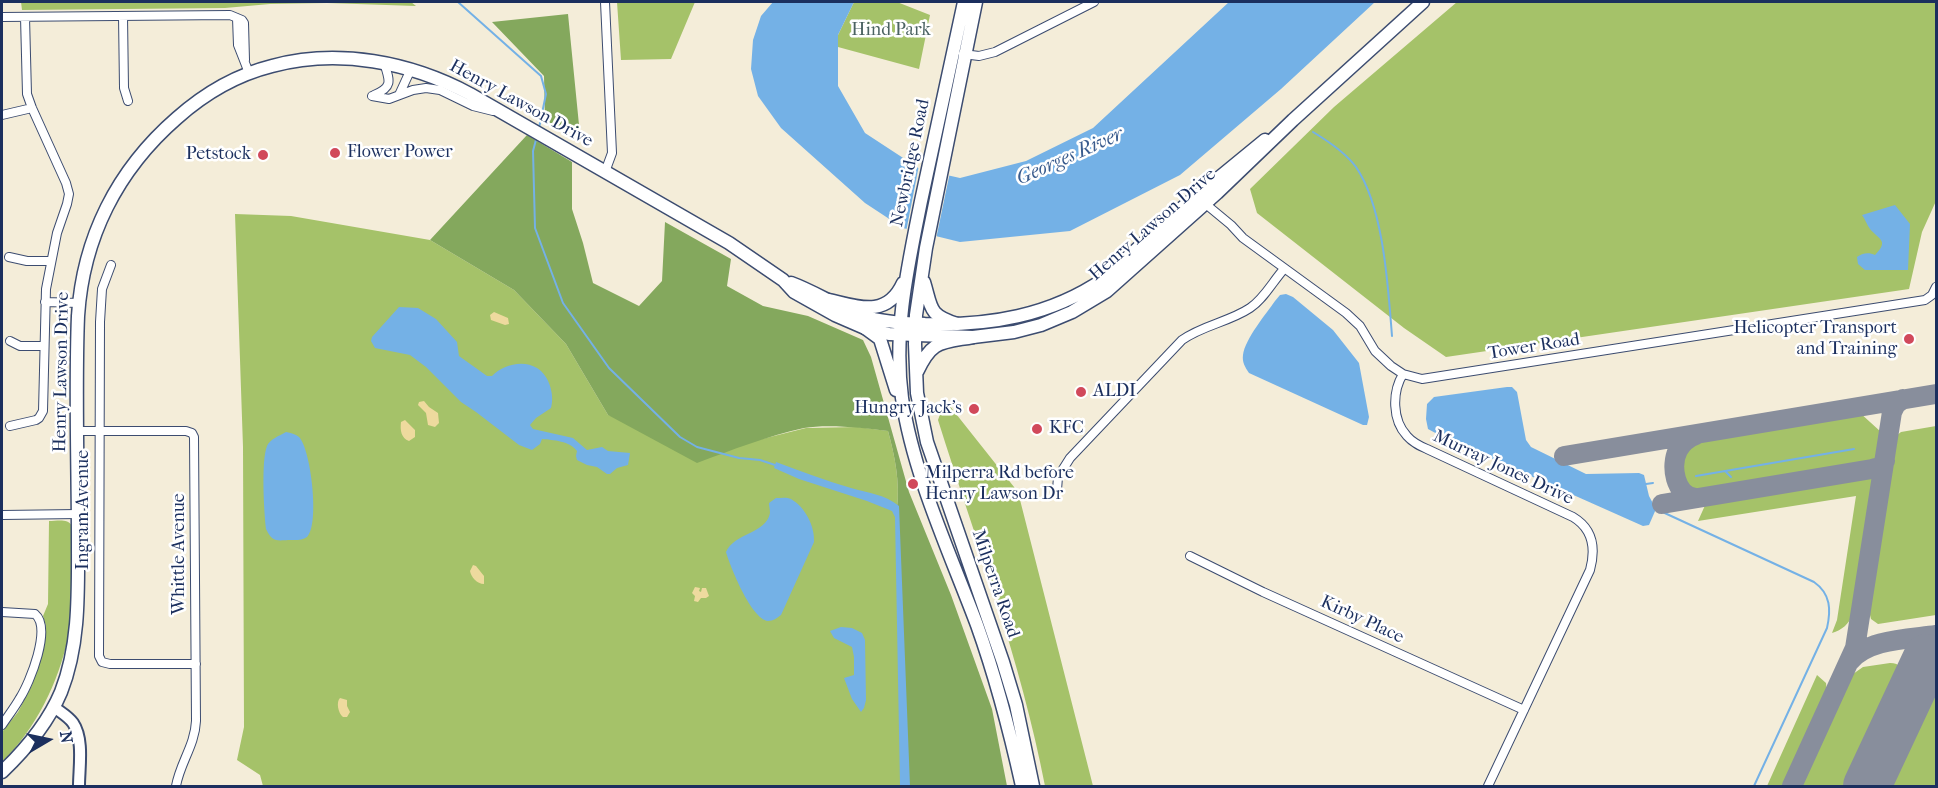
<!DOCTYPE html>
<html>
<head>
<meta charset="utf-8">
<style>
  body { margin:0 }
  #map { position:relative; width:1938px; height:788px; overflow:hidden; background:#f4edd9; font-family:"IM FELL French Canon",serif }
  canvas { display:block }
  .frame { position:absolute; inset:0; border:3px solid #1b2f5e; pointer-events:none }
  .north { position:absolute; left:18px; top:710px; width:60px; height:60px; -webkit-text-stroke:4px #fff; paint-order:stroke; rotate:81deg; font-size:16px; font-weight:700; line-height:24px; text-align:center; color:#1b2f5e }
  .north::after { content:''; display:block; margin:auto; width:21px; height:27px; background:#1b2f5e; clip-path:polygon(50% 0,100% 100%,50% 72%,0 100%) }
</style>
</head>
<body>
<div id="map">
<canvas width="1938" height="788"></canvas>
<div class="frame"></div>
<div class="north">N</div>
</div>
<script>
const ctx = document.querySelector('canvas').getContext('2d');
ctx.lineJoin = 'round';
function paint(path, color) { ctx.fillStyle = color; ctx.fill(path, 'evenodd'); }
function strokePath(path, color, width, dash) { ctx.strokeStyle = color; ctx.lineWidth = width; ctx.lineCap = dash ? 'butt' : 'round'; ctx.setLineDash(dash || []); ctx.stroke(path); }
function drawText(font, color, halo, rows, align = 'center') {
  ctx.font = font + ' "IM FELL French Canon",serif'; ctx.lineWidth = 5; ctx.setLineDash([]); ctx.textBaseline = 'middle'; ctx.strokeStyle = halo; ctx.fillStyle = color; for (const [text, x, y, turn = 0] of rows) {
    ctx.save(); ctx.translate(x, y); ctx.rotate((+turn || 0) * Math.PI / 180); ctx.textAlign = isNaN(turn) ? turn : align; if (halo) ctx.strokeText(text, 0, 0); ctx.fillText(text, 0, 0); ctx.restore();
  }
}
paint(new Path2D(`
  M21,2h390l5,4 -89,-3 -57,1 -45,4 -203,2z
  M617,2h78l-24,57 -50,1z
  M854,2h43l33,13 -11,54 -81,-22v-12z
  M1457,2h479v199l-14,31 -13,57 -463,68 -42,-29 -147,-115 -7,-24 84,-82z
  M235,214l56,2 139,24 84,50 52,54 42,71 150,25 48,-12 52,-1 30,4c7,26 12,50 9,78l6,277h-640l-3,-11 -23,-15 7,-33 -1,-280z
  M945,400l73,92 75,294h-48c-24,-125 -69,-245 -107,-366z
  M1859,412l22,20 -4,26 -3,3 -25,5v2l-149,24c-6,-1 -13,-2 -17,-8 -7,-9 -5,-30 4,-37 5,-4 12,-5 19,-7z
  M1936,426v189l-58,9 -7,-5 -2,-8 27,-175 5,-4z
  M1849,477l1,3 20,-3 3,1v5l-20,131c-4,10 -11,16 -21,19l5,-13 19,-124 -158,25 9,-20z
  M49,521c8,0 19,-3 23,5 0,36 3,75 -4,111 -9,45 -33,93 -66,125v-30l16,-20 14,-27 12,-37 2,-22 -3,-10 5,-12z
  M1890,663c10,0 14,6 13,16l-50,107h-53l53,-112 10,-7z
  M1936,669v117h-54l52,-112z
  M1817,675l9,8 1,10 -44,93h-16z`), '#a5c269');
paint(new Path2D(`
  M568,14l12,121 -35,-14 -1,-45 -52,-54z
  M527,135l45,27v47l11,34 10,40 46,23 23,-25 3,-59 66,37 -4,27 36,20 45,10 55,24 8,17 38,135 42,103 41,114 15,77h-104l-6,-277c3,-28 -2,-52 -9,-78 -25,-3 -59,-7 -84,-3 -37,8 -72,22 -107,35l-89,-48 -42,-71 -52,-54 -84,-50z`), '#84a85d');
paint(new Path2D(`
  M494,312l14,6 1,6 -4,1 -14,-5 -1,-5z
  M424,401l5,6 9,6 1,10 -4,4 -7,-2 -2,-12 -8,-8 1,-3z
  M405,420l10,10v7l-6,4c-8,-3 -9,-11 -8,-19z
  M473,565l3,1 8,10v8c-7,0 -13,-7 -14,-13z
  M695,587l5,1 -1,3 2,1 1,-4h4l3,8 -3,2h-5l-3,4 -4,-1 1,-5 -3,-3z
  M340,698l7,2v6l3,6 -3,5h-4c-5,-4 -7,-15 -3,-19z`), '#eeda9e');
paint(new Path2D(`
  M773,2h81l-16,33v51l27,47 55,36 40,9 66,-17 67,-33 136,-126h146l-94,87 -101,86 -110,56 -110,11 -57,-14 -38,-25 -84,-75 -23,-32 -7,-27 2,-29 8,-24z
  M1895,205l15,19 -2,46h-43l-7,-6 -1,-7c5,-4 12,-5 18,-2 15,-15 3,-16 -5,-26 -3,-4 -5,-10 -8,-14z
  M1286,294l7,3 40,33 26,33 10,54 -2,8h-4l-114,-52c-4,-6 -7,-11 -6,-18 2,-16 23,-41 32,-54l5,-6z
  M399,307l19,1 18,11 21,23 2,14 28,20h5c10,-11 31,-17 45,-8 12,7 18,27 14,40l-15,10 -6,7 3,4 40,9 14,12 15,-3 6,4 22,2 -2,12 -11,3 -7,6h-3l-10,-7 -10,-2 -10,-5 -1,-4 1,-5c-7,-10 -24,-11 -35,-12l-2,5 -8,6 -13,-5 -43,-33 -15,-10 -35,-35 -16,-12 -35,-7 -4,-7 1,-4z
  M1507,387h5l5,5 9,48 5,7 55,27 53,-1 5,2 5,21 7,13 -7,16 -6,1 -202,-90 -13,-7 -2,-10 1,-15 7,-7z
  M286,432c5,1 9,2 13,5 12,12 21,88 8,100 -5,4 -13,3 -19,3 -13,1 -16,1 -22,-11 -2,-18 -5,-68 1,-83 3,-7 12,-10 19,-14z
  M776,462c25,9 50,19 75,26 17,5 33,6 48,18l11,280h-10l-5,-269 -3,-6 -25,-10 -68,-22 -25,-11z
  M776,498c5,0 11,-1 15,1 14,8 24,27 23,43l-33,73c-4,3 -8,6 -13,6 -17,-2 -38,-55 -42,-69 8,-19 40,-18 44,-39 0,-3 -1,-7 -1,-10z
  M841,627l11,1 10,5 3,7 1,60 -2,8 -3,4 -9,-13 -8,-21 10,-3v-18l-2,-10 -18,-9 -4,-7z`), '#74b1e6');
paint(new Path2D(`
  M919,165l31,7 -14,67 -30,-7z`), '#f4edd9');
strokePath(new Path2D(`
  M458,2l83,74 5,18 -7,34
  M1313,132c15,9 32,20 43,35 28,41 32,120 36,169
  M537,136l-4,15 2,77 28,75 46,65 71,69 17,10 42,11 21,2 18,6
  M1725,471l6,6
  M1696,476l158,-27
  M1646,484l7,-1
  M1656,509l158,73c17,12 17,28 13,46l-73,158`), '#74b1e6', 2);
strokePath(new Path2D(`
  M1564,456l372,-62
  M1695,498c-20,-3 -25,-32 -17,-48 4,-7 10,-12 18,-15
  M1662,504l210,-35 8,-2 5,-6
  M1927,658l9,-19
  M1849,662c18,-23 60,-23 87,-27
  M1792,786l63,-138 37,-236 4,-8 7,-5`), '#888e9c', 20);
strokePath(new Path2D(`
  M1867,786l60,-128`), '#888e9c', 48);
const minor = new Path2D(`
  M123,16l1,72 4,13
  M2,17l228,-2 12,5 2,3 1,37
  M237,18l1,27 11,28
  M963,54l16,2 16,-4 99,-50
  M374,95c19,-8 16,-14 10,-32
  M399,95l12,-26
  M372,96l17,3 24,-9 13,-2 14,2 33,16 20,5
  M2,115l30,-7
  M605,172l7,-19 -7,-151
  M1202,201l29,24 12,13 103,75 14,13 15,25 16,15 12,8 19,5 503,-79 7,-5 4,-8
  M9,257l18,4h24
  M111,265l-9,24 -2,33 -1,334 3,6 8,2h86
  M45,302l34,1
  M10,341l10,5h24
  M1403,374c-11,18 -11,46 4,62 6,7 13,10 20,13l146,68c20,12 23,31 17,53l-102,216
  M10,426l26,-6 3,-2 4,-7 3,-122 11,-56 10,-29 2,-10 -3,-11 -34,-75 -5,-14 -2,-77
  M78,431h108l6,2 2,4 2,284c-1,24 -16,42 -20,65
  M1057,490l1,-13 12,-19 112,-118c21,-15 47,-18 68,-32 14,-9 23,-27 34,-39
  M2,515l76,-1
  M1190,556l73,36 261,118
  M2,612l33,2c17,14 -5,68 -15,84 -5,9 -12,18 -18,27`);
const secondary = new Path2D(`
  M54,707c6,5 14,9 19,16 11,16 6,45 6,63`);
const primary = new Path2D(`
  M791,283c27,10 51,27 79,35 18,5 37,5 55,6 64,2 125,-8 179,-45l78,-71 83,-68
  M2,772c23,-22 46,-49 59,-80 19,-48 17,-101 17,-152 0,-75 -3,-149 0,-224 5,-78 39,-146 99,-198 27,-24 59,-43 95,-52 66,-18 138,-4 198,28l259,149 54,37 11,12 41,23 30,13 24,6 84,3 41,-5 27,-7 31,-13 35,-21 110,-98 76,-73 130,-118`);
const trunk = new Path2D(`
  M964,2c-14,66 -29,132 -43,199 -13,65 -28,130 -19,197 11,76 48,155 75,227 19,53 33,107 45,161
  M976,2l-50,246 -10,67 -1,29 2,49 10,49 76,220 13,43 17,81
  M924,282c8,26 4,33 33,42
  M829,300c30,7 58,18 74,-17
  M865,328l15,11 16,51
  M917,372c15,-32 23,-29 56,-35`);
strokePath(minor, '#3c4c70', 10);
strokePath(secondary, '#3c4c70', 14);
strokePath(primary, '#3c4c70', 15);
strokePath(trunk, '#3c4c70', 15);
strokePath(minor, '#fff', 8);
strokePath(secondary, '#fff', 10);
strokePath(primary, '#fff', 12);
strokePath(trunk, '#fff', 12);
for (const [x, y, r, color] of [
  [335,153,6,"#d1495b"],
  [263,155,6,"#d1495b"],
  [1909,339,6,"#d1495b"],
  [1081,392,6,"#d1495b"],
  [974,409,6,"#d1495b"],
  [1037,429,6,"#d1495b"],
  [913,484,6,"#d1495b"]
]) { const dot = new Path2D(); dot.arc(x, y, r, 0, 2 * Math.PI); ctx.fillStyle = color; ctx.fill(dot); strokePath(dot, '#fff', 2); }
drawText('18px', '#4b6262', '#fff', [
  ["Hind Park",891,31]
]);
drawText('18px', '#1b2f5e', '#fff', [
  ["Henry Lawson Drive",521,104,29],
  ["Newbridge Road",911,163,-78],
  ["Henry Lawson Drive",1153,225,-41],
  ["Tower Road",1534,347,-9],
  ["Henry Lawson Drive",62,372,-89],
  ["Murray Jones Drive",1503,468,25],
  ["Ingram Avenue",84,510,-90],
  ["Whittle Avenue",180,554,-90],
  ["Milperra Road",995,584,71],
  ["Kirby Place",1362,620,25]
]);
drawText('18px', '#1b2f5e', '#fff', [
  ["Flower Power",347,153],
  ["Petstock",251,155,"right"],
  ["Helicopter Transport",1897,329,"right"],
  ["and Training",1897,350,"right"],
  ["ALDI",1093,392],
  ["Hungry Jack's",962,409,"right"],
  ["KFC",1049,429],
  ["Milperra Rd before",925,474],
  ["Henry Lawson Dr",925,495]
], 'left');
drawText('italic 20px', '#3a5c8e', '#fff', [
  ["Georges River",1070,157,-24]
]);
</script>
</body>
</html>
